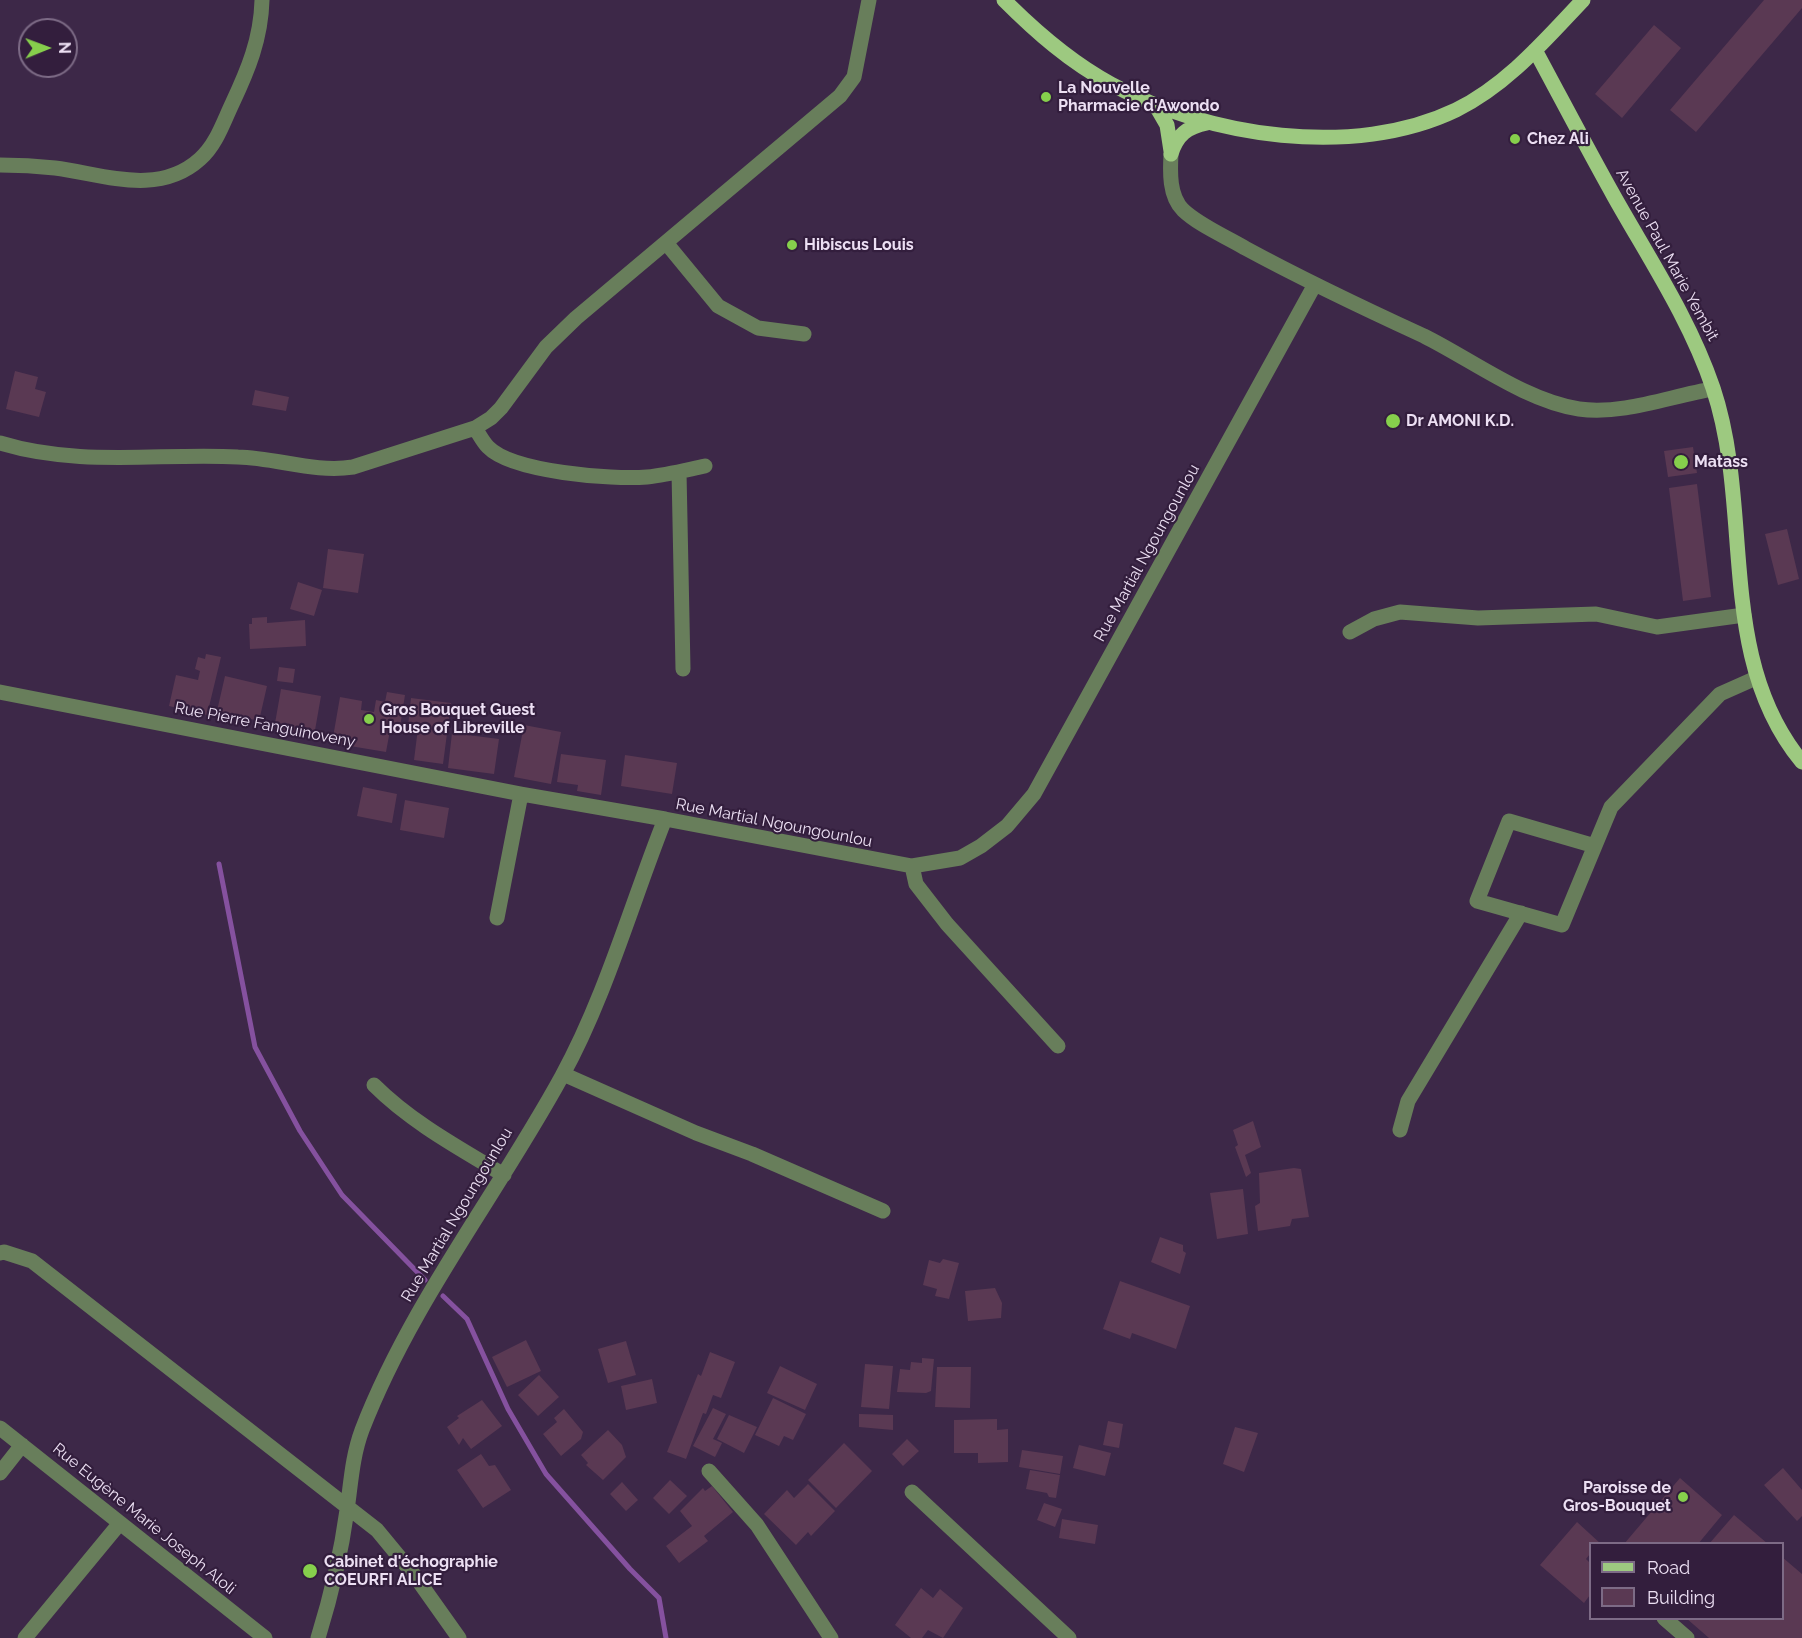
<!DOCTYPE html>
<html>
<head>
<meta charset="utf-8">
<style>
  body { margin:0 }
  #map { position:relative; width:1802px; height:1638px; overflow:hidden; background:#3d2848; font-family:Raleway,sans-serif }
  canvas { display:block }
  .legend { position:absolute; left:1589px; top:1542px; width:195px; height:78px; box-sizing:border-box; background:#331e3d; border:2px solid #7d6b86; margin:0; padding:8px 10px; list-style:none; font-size:18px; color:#ecdff3 }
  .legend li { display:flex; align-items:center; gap:12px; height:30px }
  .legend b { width:30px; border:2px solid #7d6b86 }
  .north { position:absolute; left:18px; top:18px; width:60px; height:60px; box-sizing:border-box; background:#331e3d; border:2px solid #7d6b86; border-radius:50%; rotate:89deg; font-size:16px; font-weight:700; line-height:24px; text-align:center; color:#ecdff3 }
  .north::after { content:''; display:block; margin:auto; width:21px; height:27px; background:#86cf4c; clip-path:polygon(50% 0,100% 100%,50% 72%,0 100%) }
</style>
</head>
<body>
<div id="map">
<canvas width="1802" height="1638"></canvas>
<ul class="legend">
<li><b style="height:8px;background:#9dc980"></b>Road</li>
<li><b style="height:16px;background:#5a3953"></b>Building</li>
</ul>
<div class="north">N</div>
</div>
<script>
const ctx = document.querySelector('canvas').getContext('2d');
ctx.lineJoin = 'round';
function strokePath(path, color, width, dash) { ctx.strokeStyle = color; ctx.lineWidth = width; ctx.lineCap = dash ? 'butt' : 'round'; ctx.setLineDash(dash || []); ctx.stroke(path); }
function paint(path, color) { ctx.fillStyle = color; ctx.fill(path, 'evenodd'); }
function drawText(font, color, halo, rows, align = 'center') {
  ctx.font = font + ' Raleway,sans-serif'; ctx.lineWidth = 4.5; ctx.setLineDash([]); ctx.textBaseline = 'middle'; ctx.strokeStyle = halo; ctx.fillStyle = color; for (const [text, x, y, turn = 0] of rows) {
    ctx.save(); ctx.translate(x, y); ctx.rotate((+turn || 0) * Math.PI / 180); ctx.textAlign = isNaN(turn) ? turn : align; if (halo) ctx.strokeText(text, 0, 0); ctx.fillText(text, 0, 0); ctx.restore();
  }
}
strokePath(new Path2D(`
  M219,864l36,183 45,84 42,64 83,85
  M443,1296l24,23 41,90 38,65 84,95 29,29 7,40`), '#85519f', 5);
paint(new Path2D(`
  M1764,0h38v8l-106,124 -26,-22z
  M1654,25l27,23 -59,70 -27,-24z
  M15,371l23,6 -3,12 11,3 -7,25 -33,-8z
  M255,390l34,7 -3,14 -34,-6z
  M1693,447l4,26 -29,4 -4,-26z
  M1697,484l14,113 -28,4 -14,-113z
  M1787,529l12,50 -21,6 -13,-51z
  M328,549l36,5 -6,39 -35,-5z
  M298,582l24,8 -8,26 -24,-7z
  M267,617v6l38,-3 1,26 -56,3 -1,-25h3v-6z
  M206,654l15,3 -14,58 -38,-9 7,-31 22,5 2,-9 -5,-2 3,-12 7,2z
  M279,667l16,2 -2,14 -16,-2z
  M225,676l42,10 -8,35 -42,-10z
  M281,689l40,7 -7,40 -40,-7z
  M387,692l18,3 -5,32 -9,-2 -5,27 -54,-9 8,-46 22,4 -1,9 13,2 2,-12 9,2z
  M411,698l40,5 -8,61 -29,-4 4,-32 -10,-2z
  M524,725l37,7 -10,52 -37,-7z
  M452,733l47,6 -5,35 -46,-6z
  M561,754l45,6 -5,35 -24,-4 1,-6 -21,-3z
  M625,755l52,8 -5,31 -51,-8z
  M363,787l34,7 -5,29 -35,-7z
  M405,800l44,8 -5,30 -44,-8z
  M1253,1121l8,26 -16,8 6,18 -5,4 -11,-30 3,-2 -5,-15z
  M1294,1168l7,1 8,48 -17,2 -2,7 -32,5 -3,-25 5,-3 -1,-30z
  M1243,1189l5,45 -31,5 -7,-46z
  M1160,1237l23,8v6l3,2 -6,21 -29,-12z
  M943,1259l16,4 -10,36 -14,-3 2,-7 -14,-4 6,-25 11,3z
  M1120,1281l70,25 -14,43 -44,-16 -2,6 -27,-10z
  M995,1288l7,15 -1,15 -33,3 -3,-30z
  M526,1340l15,31 -34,16 -15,-30z
  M626,1341l10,34 -28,8 -10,-34z
  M710,1352l25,10 -14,36 -8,-3 -7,19 -3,-1 -17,46 -19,-7 31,-78 3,2z
  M922,1358l12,1 -3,32 -5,2 -29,-1 3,-23 10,1 1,-8 11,1z
  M865,1364l28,2 -4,43 -28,-2z
  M780,1366l37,18 -12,26 -38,-17z
  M937,1367h34l-1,41 -35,-1z
  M539,1375l20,22 -21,19 -20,-21z
  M652,1379l5,24 -31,7 -5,-24z
  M773,1398l33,16 -13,26 -9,-4 -5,10 -24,-11z
  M482,1400l20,26 -31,23 -8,-11 -4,7 -12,-18 12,-9 -2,-2z
  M713,1408l13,6 -13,25 9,4 -7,14 -22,-11z
  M564,1409l19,23 -2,7 -20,17 -18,-22 14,-12 -3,-4z
  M859,1414l34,1v15l-34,-3z
  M729,1415l28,12 -13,26 -27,-14z
  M997,1419v11l11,-1v33l-30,1v-10h-24v-33z
  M1108,1421l15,3 -4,24 -16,-3z
  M1235,1427l23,6 -14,39 -21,-8z
  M608,1430l14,15 4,12 -23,23 -17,-15 2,-2 -7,-8z
  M907,1439l12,12 -16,15 -11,-12z
  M844,1443l28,28 -36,37 -28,-28z
  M1079,1445l32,8 -6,23 -32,-8z
  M1022,1450l41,6 -3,18 -41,-7z
  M481,1454l8,12 6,-1 16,25 -28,18 -26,-38z
  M1783,1468l19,22v26l-5,5 -33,-36z
  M1030,1470l30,5 -4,23 -7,-1 -2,-4 -21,-4z
  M1680,1478l42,37 -24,29h-74z
  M670,1480l17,16 -18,18 -16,-16z
  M622,1482l16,18 -12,11 -16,-17z
  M808,1484l27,27 -24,25 -3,-4 -12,13 -32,-31 23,-24 7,8z
  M712,1486l21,26 -29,24 4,5 -29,22 -13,-17 26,-20 -12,-15 23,-23 2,3z
  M1044,1503l18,6 -7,18 -18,-7z
  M1734,1515l34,29h-59z
  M1062,1519l36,6 -3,19 -36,-6z
  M1577,1522l24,22h-11v10l-4,5 4,4v32l-6,8 -44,-38z
  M1782,1557l20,17v64h-93l-23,-20h96z
  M921,1588l12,10 7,-9 23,19 -20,30 -15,-8 -6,8h-11l-16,-13z`), '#5a3953');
strokePath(new Path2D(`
  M1171,154c-1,18 -2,42 12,56 17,16 42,26 62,38 59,32 118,60 179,88 48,24 102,65 155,73 45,6 91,-13 134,-20
  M0,165c18,0 37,1 55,3 48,6 103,29 145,-9 16,-14 23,-36 32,-55 16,-34 29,-65 30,-104
  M667,244l51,62 40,22 46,6
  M475,428c4,6 8,14 13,19 24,25 124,33 159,30 20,-2 39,-7 58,-11
  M0,443c78,24 158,10 238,14 39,1 77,16 115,10l122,-39 16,-10 10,-10 45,-61 30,-29 264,-222 14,-19 15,-77
  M679,472l4,197
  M1350,632l24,-13 26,-7 78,6 118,-4 61,13 87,-12
  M0,692l521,102 144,25
  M1595,846l-86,-25 -32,80 85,24 49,-118 109,-113 36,-16
  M912,866l4,18 31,40 111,122
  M497,918l24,-124
  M563,1074l133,59 56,21 131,57
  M374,1085c37,37 85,63 130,90
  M1400,1130l8,-29 113,-188
  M0,1253l4,-1 28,9 345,269 38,46 44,62
  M0,1428l265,210
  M709,1471l48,54 74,113
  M0,1473l22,-28
  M912,1492l157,146
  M1664,1618l23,20
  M25,1638l95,-115
  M318,1638c13,-42 23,-84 29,-128 4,-27 5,-53 15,-80 49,-127 135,-235 200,-354 43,-78 70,-174 103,-257l247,47 48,-8 21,-12 26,-20 27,-32 280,-508`), '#687e5b', 15);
strokePath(new Path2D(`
  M1004,0c32,32 66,62 107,84 97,53 243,75 345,26 51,-25 89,-70 127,-110
  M1535,50c27,50 53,100 80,148 35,62 75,122 98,190 41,122 2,269 89,374
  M1156,106l11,19 4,26
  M1171,154c6,-19 16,-27 36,-31`), '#9dc980', 15);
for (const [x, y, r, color] of [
  [1046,97,6,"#86cf4c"],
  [1515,139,6,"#86cf4c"],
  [792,245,6,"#86cf4c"],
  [1393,421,8,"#86cf4c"],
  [1681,462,8,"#86cf4c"],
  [369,719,6,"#86cf4c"],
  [1683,1497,6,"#86cf4c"],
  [310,1571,8,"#86cf4c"]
]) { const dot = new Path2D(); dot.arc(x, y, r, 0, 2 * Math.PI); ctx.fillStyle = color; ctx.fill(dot); strokePath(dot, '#331e3d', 2); }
drawText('bold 16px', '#ecdff3', '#331e3d', [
  ["La Nouvelle",1058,88],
  ["Pharmacie d'Awondo",1058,106],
  ["Chez Ali",1527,139],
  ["Hibiscus Louis",804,245],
  ["Dr AMONI K.D.",1406,421],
  ["Matass",1694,462],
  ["Gros Bouquet Guest",381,710],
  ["House of Libreville",381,728],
  ["Paroisse de",1671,1488,"right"],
  ["Gros-Bouquet",1671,1506,"right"],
  ["Cabinet d'échographie",324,1562],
  ["COEURFI ALICE",324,1580]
], 'left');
drawText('16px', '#ecdff3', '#331e3d', [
  ["Avenue Paul Marie Yembit",1667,255,61],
  ["Rue Martial Ngoungounlou",1147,553,-61],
  ["Rue Pierre Fanguinoveny",265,725,11],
  ["Rue Martial Ngoungounlou",774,823,11],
  ["Rue Martial Ngoungounlou",457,1215,-59],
  ["Rue Eugène Marie Joseph Aloli",144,1519,39]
]);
</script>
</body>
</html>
